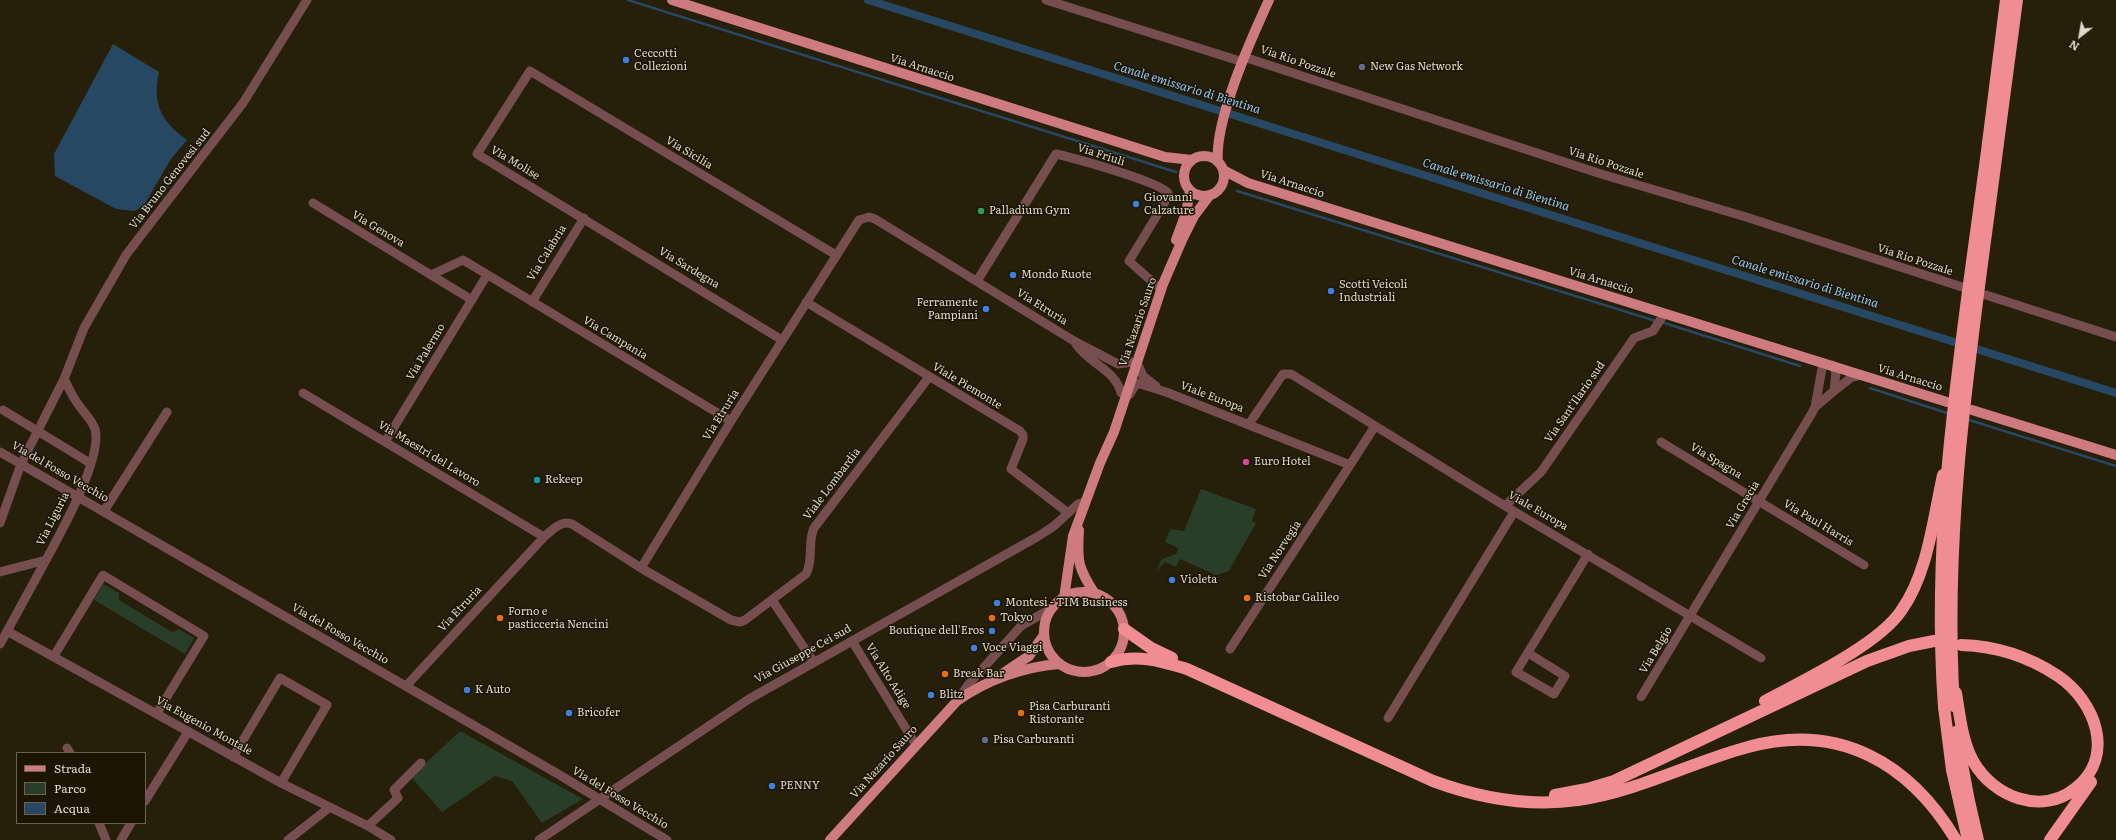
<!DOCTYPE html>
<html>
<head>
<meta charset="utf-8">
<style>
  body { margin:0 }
  #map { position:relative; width:2116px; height:840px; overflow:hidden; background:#261f09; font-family:Literata,serif }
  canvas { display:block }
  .legend { position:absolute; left:16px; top:752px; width:130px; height:72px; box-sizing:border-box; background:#1d1502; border:1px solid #6a6353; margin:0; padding:5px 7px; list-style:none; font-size:12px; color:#ded9cc }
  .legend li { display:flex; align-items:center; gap:8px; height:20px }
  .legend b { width:20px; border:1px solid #6a6353 }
  .north { position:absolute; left:2060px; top:16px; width:40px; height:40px; -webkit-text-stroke:3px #1d1502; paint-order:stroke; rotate:211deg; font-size:11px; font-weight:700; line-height:16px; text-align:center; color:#ded9cc }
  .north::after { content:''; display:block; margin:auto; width:14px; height:18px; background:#ded9cc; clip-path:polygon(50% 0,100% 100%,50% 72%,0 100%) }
</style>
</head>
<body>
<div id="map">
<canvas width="2116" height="840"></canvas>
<ul class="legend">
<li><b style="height:5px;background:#ce7b7f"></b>Strada</li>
<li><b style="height:11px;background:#283e28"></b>Parco</li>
<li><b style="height:11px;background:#264863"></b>Acqua</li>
</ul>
<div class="north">N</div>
</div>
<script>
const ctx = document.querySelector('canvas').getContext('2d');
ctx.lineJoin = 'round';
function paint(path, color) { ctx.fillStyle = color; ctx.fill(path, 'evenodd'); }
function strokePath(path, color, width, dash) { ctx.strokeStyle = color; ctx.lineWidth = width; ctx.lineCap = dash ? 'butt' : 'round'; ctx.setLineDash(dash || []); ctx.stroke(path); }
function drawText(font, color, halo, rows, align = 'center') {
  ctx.font = font + ' Literata,serif'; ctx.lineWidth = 3; ctx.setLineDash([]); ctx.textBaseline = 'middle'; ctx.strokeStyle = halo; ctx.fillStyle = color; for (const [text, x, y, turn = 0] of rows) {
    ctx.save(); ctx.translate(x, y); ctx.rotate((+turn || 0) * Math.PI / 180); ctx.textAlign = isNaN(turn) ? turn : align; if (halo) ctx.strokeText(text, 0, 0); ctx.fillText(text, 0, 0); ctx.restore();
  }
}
paint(new Path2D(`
  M1201,489l55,20 -4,12 4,2 -27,48 -13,4 -36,-16 -4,8 -11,-5 -9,9 6,-12 14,-5 2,-6 -13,-6 5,-13 14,2z
  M103,584l16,9v7l53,32 7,-3 15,9 -9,16 -91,-54z
  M460,731l123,68 -41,24 -30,-42 -17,-5 -53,36 -31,-35z`), '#283e28');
paint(new Path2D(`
  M113,44l46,28c-7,32 2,49 28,68l-16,19 -28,48 -9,4 -18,-2 -61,-33 -1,-22z`), '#264863');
strokePath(new Path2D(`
  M628,0l548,172
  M1237,191l419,130
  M1661,322l139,44
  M1870,388l80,26
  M1966,419l150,47`), '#264863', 2.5);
strokePath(new Path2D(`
  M868,0l1248,393`), '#264863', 8);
strokePath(new Path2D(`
  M1046,0l197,62
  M1244,57l357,117 145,43 216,70
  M313,203l159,97
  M431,275l32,-15 268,161
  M977,281l79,-127c18,4 104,28 112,39l-4,11 -35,57 28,25
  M1986,295l130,42
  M532,302l52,-84
  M806,302l214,129 3,4v4l-12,30 56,43
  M782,340l-305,-186 53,-83 306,184
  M1076,344c12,19 40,26 45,49
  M1137,363l6,13 13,10
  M1834,391l18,-14 10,-2
  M303,393l241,144
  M1129,395l8,-12 29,9 184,73 25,-39
  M1815,407l19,-16 2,-19 -4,-7
  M3,410l87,53
  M1249,424l34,-50h8l214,132 256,152
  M385,442l102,-167
  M1661,442l203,123
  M0,452l558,322 109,66
  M1505,506l36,-34 93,-134 19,-7 11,-17
  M104,511l63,-99
  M0,523l21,-59 43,-85 20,-51 42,-73 16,-21 101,-131 64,-103
  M641,568l90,52 9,2 5,-2 61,-46c8,-15 1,-31 8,-46l115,-151
  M0,572l46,-12c14,-26 57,-102 49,-131 -3,-9 -12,-17 -17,-25 -6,-8 -9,-16 -14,-25
  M772,600l41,61
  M7,631l274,152 87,43 23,14
  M852,641l64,104
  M0,644l46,-84
  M1230,649l120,-184
  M1528,653l37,23 -11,18 -38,-22 72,-118
  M54,656l49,-81 101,61 -47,77
  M406,686l138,-149c8,-7 17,-17 28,-13l69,44 90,-147 128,-201 10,-3 6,2 199,122 44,23 14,-2
  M1641,697l171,-284 3,-6 8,-44
  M958,700l10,-15 53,-59 31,-18
  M1388,718l126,-206
  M67,748l3,5
  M233,757l47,-79 47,27 -46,78
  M145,801l43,-69
  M99,823l7,17
  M368,826l30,-28 -4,-8 27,-27
  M121,840l10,-17
  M288,840l42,-33
  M539,840l210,-141 288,-162 17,-11 24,-22 7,-2`), '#764e50', 9);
strokePath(new Path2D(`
  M672,0l493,157 27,3
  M1184 176a20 20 0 1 1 40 0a20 20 0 1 1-40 0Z
  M1218,162c-4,-41 33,-123 51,-162
  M1223,170l25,13 699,219
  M1176,240l10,-27 4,-22
  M1972,410l144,45
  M1079,530c-2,32 -1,38 16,64
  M1044 632a40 40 0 1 1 80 0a40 40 0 1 1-80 0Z
  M1064,598l9,-62 27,-73 14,-31 49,-148 20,-46 11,-22 16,-21
  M1002,674l27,-18 15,-21
  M830,840l127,-139c29,-21 66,-34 102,-37`), '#ce7b7f', 10);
strokePath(new Path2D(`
  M1988,143l18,-143
  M1998,143l19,-143
  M1124,629l27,19 21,10
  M1111,662c27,-8 49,-1 76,7l246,112c46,17 96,26 145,19 58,-8 114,-38 170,-53 91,-25 162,16 208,93
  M1956,693c4,23 6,48 17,68 20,36 69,55 103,27 40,-33 19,-87 -18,-112 -30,-20 -61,-30 -97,-31
  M1765,701c37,-20 113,-56 136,-90 27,-38 32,-91 42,-136
  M1944,707l8,63 16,70
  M1956,732l13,69 9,39
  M1555,795l32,-6 27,-8 253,-120 42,-15 25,-5
  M2050,840l41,-58`), '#f08d92', 12);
strokePath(new Path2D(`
  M1954,706c-12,-190 20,-375 44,-563
  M1944,707c-14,-189 20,-377 44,-564`), '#f08d92', 12);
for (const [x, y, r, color] of [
  [626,60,4,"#3f7fe0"],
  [1362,67,4,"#5c6f8a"],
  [1136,204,4,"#3f7fe0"],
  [981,211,4,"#2e9e5b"],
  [1013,275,4,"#3f7fe0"],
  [1331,291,4,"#3f7fe0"],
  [986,309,4,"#3f7fe0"],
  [1246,462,4,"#d1479c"],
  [537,480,4,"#0f9aa8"],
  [1172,580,4,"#3f7fe0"],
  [1247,598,4,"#e8710a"],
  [997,603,4,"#3f7fe0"],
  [500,618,4,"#e8710a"],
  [992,618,4,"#e8710a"],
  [992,631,4,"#3f7fe0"],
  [974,648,4,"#3f7fe0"],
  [945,674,4,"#e8710a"],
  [467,690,4,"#3f7fe0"],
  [931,695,4,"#3f7fe0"],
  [569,713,4,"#3f7fe0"],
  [1021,713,4,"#e8710a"],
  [985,740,4,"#5c6f8a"],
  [772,786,4,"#3f7fe0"]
]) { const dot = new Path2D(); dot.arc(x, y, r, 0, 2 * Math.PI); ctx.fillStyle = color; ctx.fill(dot); strokePath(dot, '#1d1502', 1.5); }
drawText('11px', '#ded9cc', '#1d1502', [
  ["Ceccotti",634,54],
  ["Collezioni",634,67],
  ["New Gas Network",1370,67],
  ["Giovanni",1144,198],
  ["Calzature",1144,211],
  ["Palladium Gym",989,211],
  ["Mondo Ruote",1021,275],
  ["Scotti Veicoli",1339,285],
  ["Industriali",1339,298],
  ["Ferramente",978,303,"right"],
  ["Pampiani",978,316,"right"],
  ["Euro Hotel",1254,462],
  ["Rekeep",545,480],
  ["Violeta",1180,580],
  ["Ristobar Galileo",1255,598],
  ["Montesi - TIM Business",1005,603],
  ["Forno e",508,612],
  ["pasticceria Nencini",508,625],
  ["Tokyo",1000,618],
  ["Boutique dell'Eros",984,631,"right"],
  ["Voce Viaggi",982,648],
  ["Break Bar",953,674],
  ["K Auto",475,690],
  ["Blitz",939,695],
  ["Pisa Carburanti",1029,707],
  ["Ristorante",1029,720],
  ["Bricofer",577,713],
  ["Pisa Carburanti",993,740],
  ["PENNY",780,786]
], 'left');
drawText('11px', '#ded9cc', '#1d1502', [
  ["Via Rio Pozzale",1298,62,19],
  ["Via Arnaccio",922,68,18],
  ["Via Sicilia",689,153,31],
  ["Via Friuli",1101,155,18],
  ["Via Molise",515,163,31],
  ["Via Rio Pozzale",1606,163,18],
  ["Via Bruno Genovesi sud",170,179,-52],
  ["Via Arnaccio",1292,184,18],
  ["Via Genova",378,229,31],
  ["Via Calabria",547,253,-58],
  ["Via Rio Pozzale",1915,260,18],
  ["Via Sardegna",689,268,31],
  ["Via Arnaccio",1601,281,17],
  ["Via Etruria",1042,307,32],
  ["Via Nazario Sauro",1138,322,-71],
  ["Via Campania",615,338,31],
  ["Via Palermo",426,352,-59],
  ["Via Arnaccio",1910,378,17],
  ["Viale Piemonte",967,386,31],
  ["Viale Europa",1212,397,21],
  ["Via Sant'Ilario sud",1575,402,-55],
  ["Via Etruria",721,415,-58],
  ["Via Maestri del Lavoro",429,454,31],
  ["Via Spagna",1716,461,31],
  ["Via del Fosso Vecchio",60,472,30],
  ["Viale Lombardia",832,484,-53],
  ["Via Grecia",1743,505,-59],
  ["Viale Europa",1538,511,30],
  ["Via Liguria",53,519,-63],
  ["Via Paul Harris",1818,523,31],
  ["Via Norvegia",1280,550,-57],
  ["Via Etruria",460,609,-47],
  ["Via del Fosso Vecchio",340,634,30],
  ["Via Belgio",1656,650,-59],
  ["Via Giuseppe Cei sud",803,654,-29],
  ["Via Alto Adige",888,676,58],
  ["Via Eugenio Montale",204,726,29],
  ["Via Nazario Sauro",884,762,-48],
  ["Via del Fosso Vecchio",620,798,31]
]);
drawText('italic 12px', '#90cafa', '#1d1502', [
  ["Canale emissario di Bientina",1187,88,17],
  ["Canale emissario di Bientina",1496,185,17],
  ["Canale emissario di Bientina",1805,282,17]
]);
</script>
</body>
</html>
